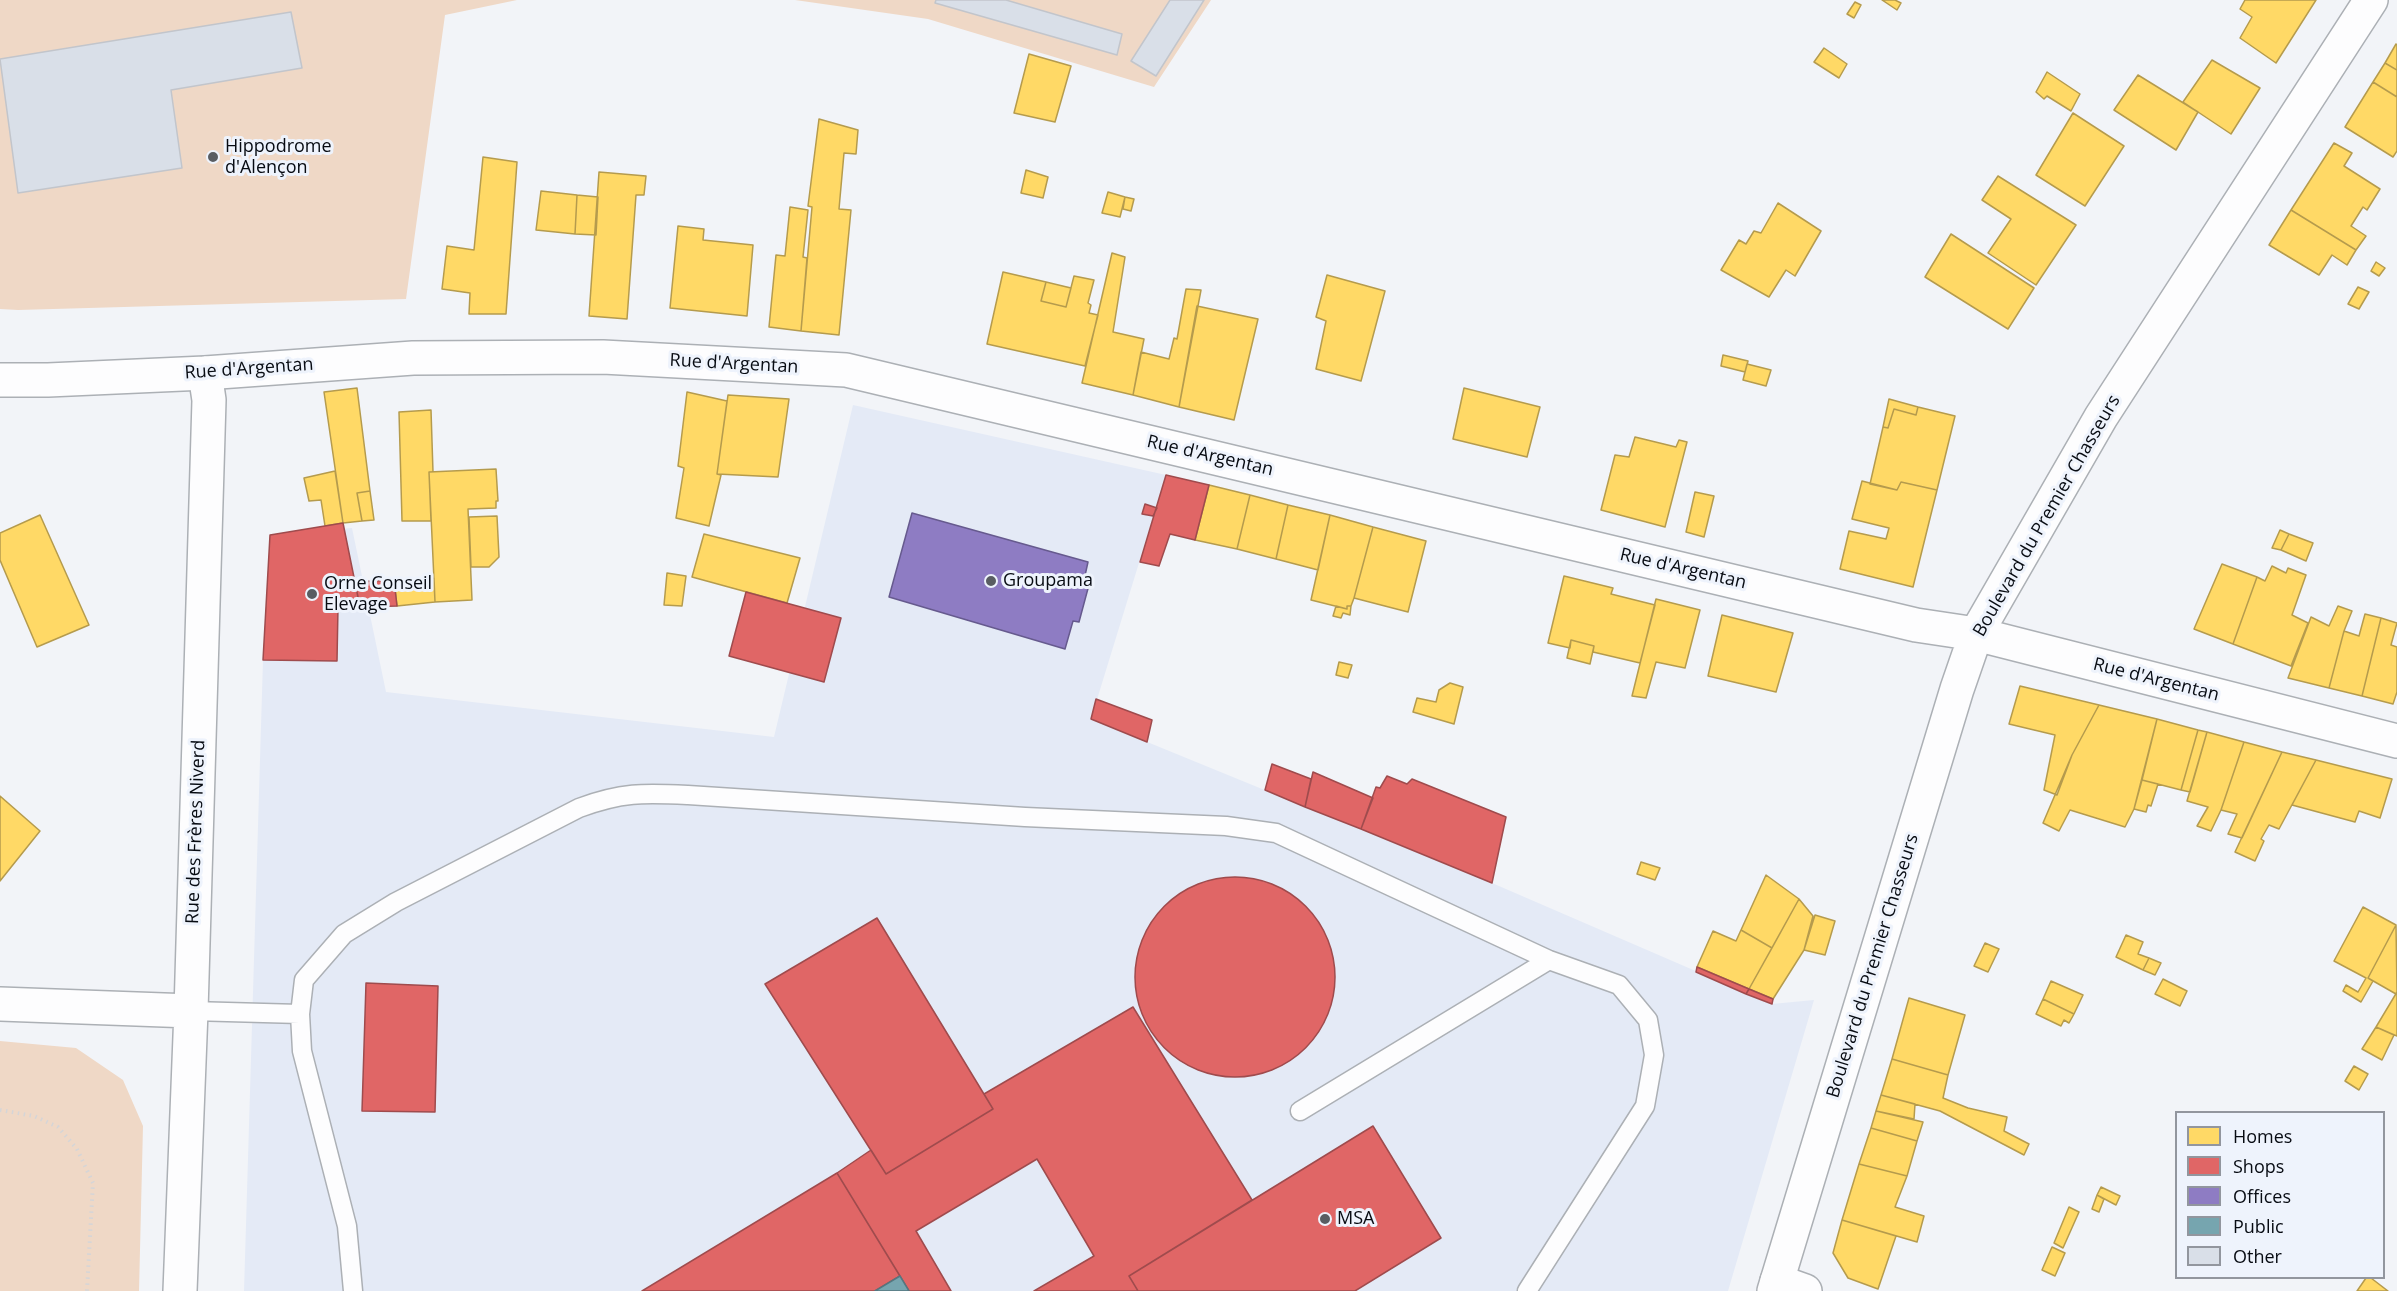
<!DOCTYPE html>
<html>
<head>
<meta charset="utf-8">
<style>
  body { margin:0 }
  #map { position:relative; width:2397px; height:1291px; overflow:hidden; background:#f2f4f8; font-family:"Open Sans",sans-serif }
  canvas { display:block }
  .legend { position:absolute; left:2175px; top:1111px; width:210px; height:168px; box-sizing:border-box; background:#eef3fc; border:2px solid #92969e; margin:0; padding:8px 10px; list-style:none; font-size:18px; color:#070b12 }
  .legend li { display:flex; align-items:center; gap:12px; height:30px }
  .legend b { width:30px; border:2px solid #92969e }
</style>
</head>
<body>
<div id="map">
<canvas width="2397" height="1291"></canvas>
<ul class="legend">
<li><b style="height:16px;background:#ffd966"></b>Homes</li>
<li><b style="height:16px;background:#e06666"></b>Shops</li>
<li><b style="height:16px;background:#8e7cc3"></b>Offices</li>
<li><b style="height:16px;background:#76a5af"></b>Public</li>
<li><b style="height:16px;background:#d9dfe8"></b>Other</li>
</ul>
</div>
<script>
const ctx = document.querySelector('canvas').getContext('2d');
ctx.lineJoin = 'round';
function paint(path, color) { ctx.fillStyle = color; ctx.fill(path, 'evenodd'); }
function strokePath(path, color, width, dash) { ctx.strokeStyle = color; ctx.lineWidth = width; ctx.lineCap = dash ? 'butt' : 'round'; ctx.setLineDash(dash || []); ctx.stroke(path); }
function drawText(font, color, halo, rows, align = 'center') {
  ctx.font = font + ' "Open Sans",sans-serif'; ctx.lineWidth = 6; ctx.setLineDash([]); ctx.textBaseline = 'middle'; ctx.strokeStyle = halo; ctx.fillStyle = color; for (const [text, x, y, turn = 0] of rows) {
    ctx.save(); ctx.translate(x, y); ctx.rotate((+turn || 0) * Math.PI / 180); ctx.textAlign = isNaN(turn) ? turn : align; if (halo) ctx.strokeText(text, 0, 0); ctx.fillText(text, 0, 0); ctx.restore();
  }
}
paint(new Path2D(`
  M853,405l313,70 -75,244 401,164 280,121 42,-4 -86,291h-1484l19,-631 7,-125 82,-7 34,164 388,45z`), '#e4eaf6');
paint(new Path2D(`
  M0,0h517l-72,15 -39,284 -388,11 -18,-1z
  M795,0h416l-57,87 -226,-68z
  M0,1041l76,7 47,32 20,46 -4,165h-139z`), '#efd8c6');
const homes = new Path2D(`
  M1882,0h13l6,3 -4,7z
  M2245,0h71l-40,63 -36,-25 12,-21 -12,-8z
  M1855,2l6,3 -7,13 -7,-4z
  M2396,44l1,1v25l-12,-7z
  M1824,48l23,16 -8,14 -25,-16z
  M1029,54l42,12 -16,56 -41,-9z
  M2212,60l48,28 -29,46 -48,-32z
  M2385,63l12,7v27l-24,-15z
  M2047,72l33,22 -9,17 -24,-15 -3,3 -8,-7z
  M2138,75l60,37 -22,38 -62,-40z
  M2373,82l24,15v54l-4,6 -48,-30z
  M2073,113l51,33 -39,60 -49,-31z
  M819,119l39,11 -2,24 -12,-1 -5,56 12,1 -12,125 -38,-4 11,-124 -4,-1z
  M2334,143l18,10 -8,13 36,23 -13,21 -4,-3 -12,19 15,10 -10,14 -65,-40z
  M483,157l34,5 -11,152h-37l1,-21 -28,-4 5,-43 27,4z
  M1026,170l22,7 -5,21 -22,-5z
  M599,172l47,4 -2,19h-8l-9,124 -38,-3z
  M1998,176l78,49 -40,60 -48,-32 23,-34 -29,-19z
  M541,191l36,4 -2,39 -39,-4z
  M1108,192l17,5 -5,20 -18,-4z
  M577,195l21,2 -2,38 -21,-1z
  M1125,197l9,2 -3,12 -8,-2z
  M1778,203l43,28 -26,45 -9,-6 -17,27 -48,-27 18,-30 7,4 8,-13 7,2z
  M790,207l18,3 -5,47 4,1 -6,73 -32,-4 7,-72 9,1z
  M2291,210l65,40 -9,15 -15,-10 -13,20 -50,-30z
  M678,226l26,3 -1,11 50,5 -6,71 -77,-8z
  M1951,234l83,54 -26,41 -83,-52z
  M1112,253l13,4 -12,75 31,7 -11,56 -51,-12z
  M2376,262l9,6 -6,8 -8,-5z
  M1003,272l43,10 -5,19 25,6 8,-31 20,4 -6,23 3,2 -2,8 9,2 -13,51 -98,-22z
  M1327,275l58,16 -24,90 -45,-12 10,-48 -10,-4z
  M1046,282l25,6 -5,19 -25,-6z
  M2358,287l11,5 -10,17 -11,-5z
  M1186,289l15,1 -22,117 -46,-12 8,-43 28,7 5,-21 3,1z
  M1197,306l61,13 -24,101 -55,-13z
  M1723,355l25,6 -3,11 -24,-6z
  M1747,364l24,6 -5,16 -23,-6z
  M357,388l13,103 -13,2 5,28 -19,2 -19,-131z
  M1464,388l76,19 -13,50 -74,-18z
  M687,392l40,9 -10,73 4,1 -12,51 -33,-8 8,-50 -6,-2z
  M728,395l61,4 -11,78 -61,-3z
  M1889,399l29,8 -2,8 -22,-6 -6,19 -5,-1z
  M1918,407l37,9 -18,74 -36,-8 -4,8 -27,-6 13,-57 5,1 6,-19 22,6z
  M431,410l2,62h-4l2,49h-29l-3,-109z
  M1635,437l41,10 3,-7 8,2 -22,85 -64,-17 14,-55 14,2z
  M496,469l2,32h-2v7l-28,1 4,91 -37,2 -6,-130z
  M335,471l8,52 -18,3 -4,-26 -12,1 -5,-23z
  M1862,481l35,9 4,-8 36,8 -24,97 -73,-18 9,-38 37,8 3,-11 -37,-9z
  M1209,485l41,10 -13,54 -42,-9z
  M370,491l4,29 -12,1 -5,-28z
  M1695,492l19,4 -10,41 -18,-5z
  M1250,495l38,10 -12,54 -39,-10z
  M1288,505l42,10 -12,55 -42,-11z
  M40,515l49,110 -52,22 -37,-87v-27z
  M1330,515l43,12 -19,71 -3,8h-4v3l-36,-9z
  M497,516l2,41 -10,10h-18l-2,-50z
  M1373,527l53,14 -18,71 -54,-14z
  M2280,530l9,4 -8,16 -9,-2z
  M704,534l96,24 -13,45 -95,-26z
  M2289,534l24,9 -7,18 -25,-11z
  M2222,564l35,13 -24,67 -39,-15z
  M2272,566l14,7 2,-5 18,7 -14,40 16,8 -17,43 -58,-22 24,-67 8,4z
  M667,573l19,3 -4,30 -18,-1z
  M1564,576l49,12 -2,6 44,11 -15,58 -47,-11 1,-6 -23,-6 -1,8 -22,-5z
  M434,578l1,24 -38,4 -3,-26z
  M1656,599l44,11 -15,58 -29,-6 -10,36 -14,-2z
  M1336,606l11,3v-3h4l-1,9 -7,-2 -2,5 -8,-2z
  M2338,606l14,5 -8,20 -15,57 -41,-10 23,-61 18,9z
  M2365,614l16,4 -19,78 -33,-8 15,-57 15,5z
  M1722,615l71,18 -17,59 -68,-16z
  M2381,618l16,5 -6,22 6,2v45l-4,12 -31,-8z
  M1571,640l23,6 -4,18 -23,-6z
  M1339,662l13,3 -4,13 -12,-3z
  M1450,683l13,4 -9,37 -41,-12 4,-14 19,4 3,-12z
  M2020,686l79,19 -27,50 -15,40 -13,-5 11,-55 -46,-11z
  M2099,705l58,14 -23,90 -9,18 -55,-17 -11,21 -16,-8 29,-68z
  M2157,719l41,11 -17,60 -39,-10z
  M2198,730l9,2 -17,60 -9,-2z
  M2207,732l37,10 -23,68 -10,21 -14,-5 11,-19 -21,-6z
  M2244,742l38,10 -40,86 -14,-4 9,-20 -16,-4z
  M2282,752l34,8 -37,69 -10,-4 -8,14 3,2 -9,20 -20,-9z
  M2316,760l76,19 -12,39 -21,-7 -4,11 -63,-17z
  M2142,780l16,4 -7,22 -3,-1 -2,7 -12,-3z
  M0,796l40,35 -40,50z
  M1641,862l19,6 -5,12 -18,-6z
  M1766,875l33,24 -27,49 -31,-18z
  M1799,899l14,17 -9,34 -31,49 -24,-10z
  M2363,907l33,18 -28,53 5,3 -12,21 -18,-11 3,-6 12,7 8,-14 -32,-17z
  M1815,915l20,6 -10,34 -21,-5z
  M2396,925l1,67 -1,2 -28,-16z
  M1741,930l31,18 -23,41 -52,-22 16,-36 23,10z
  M2126,935l17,7 -5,12 11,4 -6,12 -27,-13z
  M1985,943l14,6 -11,23 -14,-6z
  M2149,958l12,5 -6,12 -12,-5z
  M2163,979l24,12 -7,15 -25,-12z
  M2051,981l32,14 -9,19 -31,-15z
  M2397,992v44l-21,-9z
  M1909,998l56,17 -17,60 -56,-16z
  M2043,999l31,15 -5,9 -5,-3 -3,6 -25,-12z
  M2376,1027l18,8 -12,25 -20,-11z
  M1892,1059l56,16 -5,23 25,10 39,9 -3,14 25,13 -5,11 -84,-44 -59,-16z
  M2354,1066l14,8 -9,16 -14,-9z
  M1881,1095l34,9 -1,15 -38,-8z
  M1876,1111l47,11 -6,19 -46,-13z
  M1871,1128l46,13 -10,35 -48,-12z
  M1859,1164l48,12 -12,31 29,9 -7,26 -75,-22z
  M2101,1187l19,9 -4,9 -19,-10z
  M2097,1195l7,4 -5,13 -7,-3z
  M2069,1207l10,5 -16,36 -9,-5z
  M1842,1220l54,16 -18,53 -30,-11 -15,-25z
  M2052,1247l13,6 -10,23 -13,-6z
  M2366,1278h5l17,13h-31z`);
paint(homes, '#ffd966');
strokePath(homes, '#b59b4d', 1.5);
const shops = new Path2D(`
  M1166,475l43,10 -14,55 -25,-6 -11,32 -19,-4z
  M1145,504l12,4 -4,8 -11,-2z
  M343,523l17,84h-22l-1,54 -74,-1 7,-125z
  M394,580l3,26 -37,1 -5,-25z
  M746,592l95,26 -17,64 -95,-26z
  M1096,699l56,21 -5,22 -56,-23z
  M1272,764l39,15 -6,28 -40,-17z
  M1313,772l60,26 -12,31 -56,-22z
  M1387,776l20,8 5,-5 94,38 -14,66 -131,-54 15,-42 4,1z
  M1135 977a100 100 0 1 1 200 0a100 100 0 1 1-200 0Z
  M877,918l116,191 -107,65 -121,-190z
  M1697,967l52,22 -3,5 -50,-22z
  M366,983l72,3 -3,126 -73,-1z
  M1749,989l24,10 -1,5 -26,-10z
  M1133,1007l119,193 -123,76 9,15h-104l60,-35 -57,-97 -121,72 35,60h-42l-72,-118 34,-23 15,24 107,-65 -9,-15z
  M1373,1126l68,112 -86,53h-217l-9,-15z
  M837,1173l63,103 -25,15h-233z`);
paint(shops, '#e06666');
strokePath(shops, '#9f4b4d', 1.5);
const offices = new Path2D(`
  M912,513l176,49 -4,18 6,1 -11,41 -6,-1 -8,28 -176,-52z`);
paint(offices, '#8e7cc3');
strokePath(offices, '#665a8e', 1.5);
const public = new Path2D(`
  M900,1276l9,15h-34z`);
paint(public, '#76a5af');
strokePath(public, '#557780', 1.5);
const building = new Path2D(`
  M936,0h70l116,34 -5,21 -182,-52z
  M1170,0h34l-48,76 -25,-15z
  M291,12l11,56 -131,22 11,78 -164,25 -18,-134z`);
paint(building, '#d9dfe8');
strokePath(building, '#c2c5cb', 1.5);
const lane = new Path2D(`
  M191,1011l109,3 4,-34 40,-46 52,-32 183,-94c43,-16 64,-15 109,-13l337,22 201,9 50,7 273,127 70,25 29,35 6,35 -9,51 -118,185
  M300,1014l2,37 45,175 6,65
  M1300,1111l249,-151`);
const street = new Path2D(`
  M0,1004l191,7
  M1777,1281l28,10
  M180,1291l11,-280 18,-611 -4,-27`);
const secondary = new Path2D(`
  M0,380h48l157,-7 208,-15 190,-1 243,13 1070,255 60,9 421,107
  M1774,1291l183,-602 19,-55 125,-217 270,-417`);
strokePath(lane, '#acb0b5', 21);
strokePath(street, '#acb0b5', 36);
strokePath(secondary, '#acb0b5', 36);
strokePath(new Path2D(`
  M0,1110l34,6 24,11 19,22 16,34 -6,108`), '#d5d5d7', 4, [1.5, 4.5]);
strokePath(lane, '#fdfdfe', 18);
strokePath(street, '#fdfdfe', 33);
strokePath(secondary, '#fdfdfe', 33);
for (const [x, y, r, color] of [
  [213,157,6,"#595d62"],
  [991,581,6,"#595d62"],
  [312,594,6,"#595d62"],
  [1325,1219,6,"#595d62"]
]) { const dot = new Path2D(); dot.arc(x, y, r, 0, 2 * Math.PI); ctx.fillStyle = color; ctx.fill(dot); strokePath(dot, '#eef3fc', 2); }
drawText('18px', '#070b12', '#eef3fc', [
  ["Hippodrome",225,147],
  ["d'Alençon",225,168],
  ["Groupama",1003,581],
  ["Orne Conseil",324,584],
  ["Elevage",324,605],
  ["MSA",1337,1219]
], 'left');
drawText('18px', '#070b12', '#eef3fc', [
  ["Rue d'Argentan",734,364,3],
  ["Rue d'Argentan",249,369,-4],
  ["Rue d'Argentan",1210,456,13],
  ["Boulevard du Premier Chasseurs",2047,516,-60],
  ["Rue d'Argentan",1683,569,13],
  ["Rue d'Argentan",2156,680,14],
  ["Rue des Frères Niverd",196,832,-88],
  ["Boulevard du Premier Chasseurs",1873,966,-73]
]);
</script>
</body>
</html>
